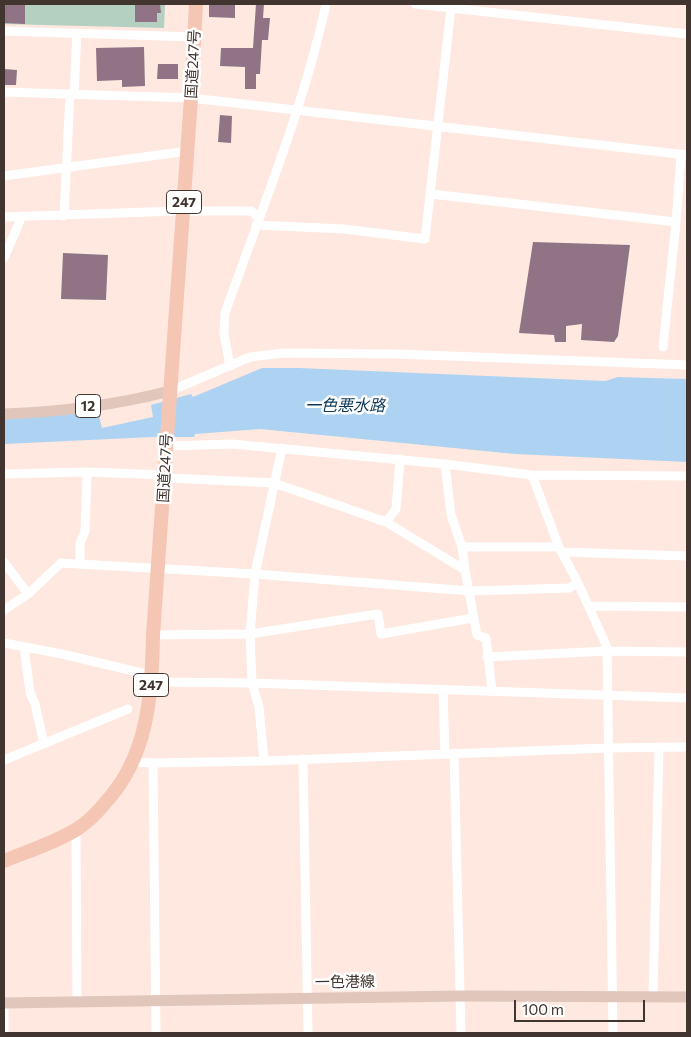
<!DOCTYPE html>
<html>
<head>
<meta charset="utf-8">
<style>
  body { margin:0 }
  #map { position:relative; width:691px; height:1037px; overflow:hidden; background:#fee8df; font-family:Commissioner,sans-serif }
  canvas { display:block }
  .frame { position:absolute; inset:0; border:5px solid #42342e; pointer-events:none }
  .scale { position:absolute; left:514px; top:1000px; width:131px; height:22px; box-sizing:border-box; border:2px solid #42342e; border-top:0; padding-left:6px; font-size:15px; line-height:18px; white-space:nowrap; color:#42342e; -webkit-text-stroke:4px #fff; paint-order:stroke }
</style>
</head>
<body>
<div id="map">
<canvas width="691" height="1037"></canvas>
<div class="frame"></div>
<div class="scale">100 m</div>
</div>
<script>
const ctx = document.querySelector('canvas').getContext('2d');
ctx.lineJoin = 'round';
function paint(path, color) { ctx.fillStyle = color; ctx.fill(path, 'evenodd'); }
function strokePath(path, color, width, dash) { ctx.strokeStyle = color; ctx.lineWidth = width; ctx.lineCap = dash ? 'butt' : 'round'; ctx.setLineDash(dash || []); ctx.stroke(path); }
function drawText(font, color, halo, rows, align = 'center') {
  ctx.font = font + ' Commissioner,"Noto Sans JP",sans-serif'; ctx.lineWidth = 5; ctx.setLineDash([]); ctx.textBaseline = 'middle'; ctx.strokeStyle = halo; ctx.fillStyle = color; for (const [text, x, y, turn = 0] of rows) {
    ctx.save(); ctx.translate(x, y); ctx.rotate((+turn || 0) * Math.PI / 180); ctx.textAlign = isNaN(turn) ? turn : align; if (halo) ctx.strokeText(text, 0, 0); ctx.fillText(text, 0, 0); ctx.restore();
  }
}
paint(new Path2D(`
  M4,4h161l-1,24 -160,-4z`), '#b4d0c0');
paint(new Path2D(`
  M262,368h37l306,13 13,-4 69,2v83l-172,-8 -255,-25 -65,5 -1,3h-41l-149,7v-25l94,-7 4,16 51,-11 -2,-12 40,-11 2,3z`), '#aed3f2');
paint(new Path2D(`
  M4,4h21v20l-21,-1z
  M135,4h25l1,9h-4v9h-22z
  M209,4h26v14l-26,-1z
  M256,4h8l-1,14h7l-2,22h-6l-2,34h-4v15h-11v-22l-25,-1 1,-18h32z
  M144,47l1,39 -23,1v-7l-25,1 -1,-33z
  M158,64h20v15h-21z
  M4,69l13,1 -1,15h-12z
  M220,115l12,1 -1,27 -13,-1z
  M533,242l97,3 -12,91 -4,6 -33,-2 1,-16 -16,2v16h-11l-1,-7 -35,-2z
  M63,253l45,2 -2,45 -45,-1z`), '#917386');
strokePath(new Path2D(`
  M415,4l272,30
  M4,31l190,6
  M4,92l187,6 496,57
  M74,94l3,-61
  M4,176l184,-25
  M431,194l245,28
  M64,216l6,-122
  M4,217l173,-6h74l8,7
  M256,225l88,4 81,10 26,-231
  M4,258l18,-42
  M663,347l13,-125 5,-67
  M230,366l-6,-32 1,-21c36,-102 78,-203 101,-309
  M170,391l80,-34 34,-4 112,1 291,11
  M167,446l65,-2 213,20 87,11 155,1
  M445,464l6,51 11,32 3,23
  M4,474l83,-2 79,3 4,3 104,5 112,39 79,48 12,65 9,3 6,53
  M532,475l27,72 19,36 29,64 6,386
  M386,522l10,-13 4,-50
  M462,547h97
  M562,552l125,4
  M4,562l24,32
  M80,564v-20l5,-13 2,-59
  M589,606l98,1
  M4,610l24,-16 33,-31 194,11 215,17 99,-3 9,-5
  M153,635l97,-1 128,-20 3,20 92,-16
  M4,643l58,11 84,20 6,8 100,1 435,15
  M24,647l6,45 5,12 9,40
  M487,657l120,-6 80,1
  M443,689l2,65
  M454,753l7,280
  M303,759l5,274
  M4,760l124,-51
  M264,761l-5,-54 -7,-24 -2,-49 5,-60 27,-126
  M134,762l19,1 111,-2 343,-13 80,-1
  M153,763l3,270
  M76,829l1,173
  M653,997l6,-250
  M4,1007v26`), '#fff', 9);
strokePath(new Path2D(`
  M4,414c55,-2 112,-9 166,-23
  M4,1003l457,-7 226,1`), '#e0c6bb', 11);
strokePath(new Path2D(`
  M4,861c24,-10 51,-18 73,-32 11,-7 20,-16 28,-26 43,-46 47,-108 48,-168l38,-537 5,-94`), '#f5c6b3', 14);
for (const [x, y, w] of [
  [184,202,35],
  [88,406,25],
  [151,685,35]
]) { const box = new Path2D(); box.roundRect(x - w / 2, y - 11.5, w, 23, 4); ctx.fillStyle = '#fff'; ctx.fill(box); strokePath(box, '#42342e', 1); }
drawText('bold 14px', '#42342e', null, [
  ["247",184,202],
  ["12",88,406],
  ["247",151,685]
]);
drawText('15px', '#42342e', '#fff', [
  ["国道247号",193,64,-87],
  ["国道247号",165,468,-87],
  ["一色港線",345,982,-1]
]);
drawText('italic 16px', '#0c3856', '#fff', [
  ["一色悪水路",345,406]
]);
</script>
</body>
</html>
